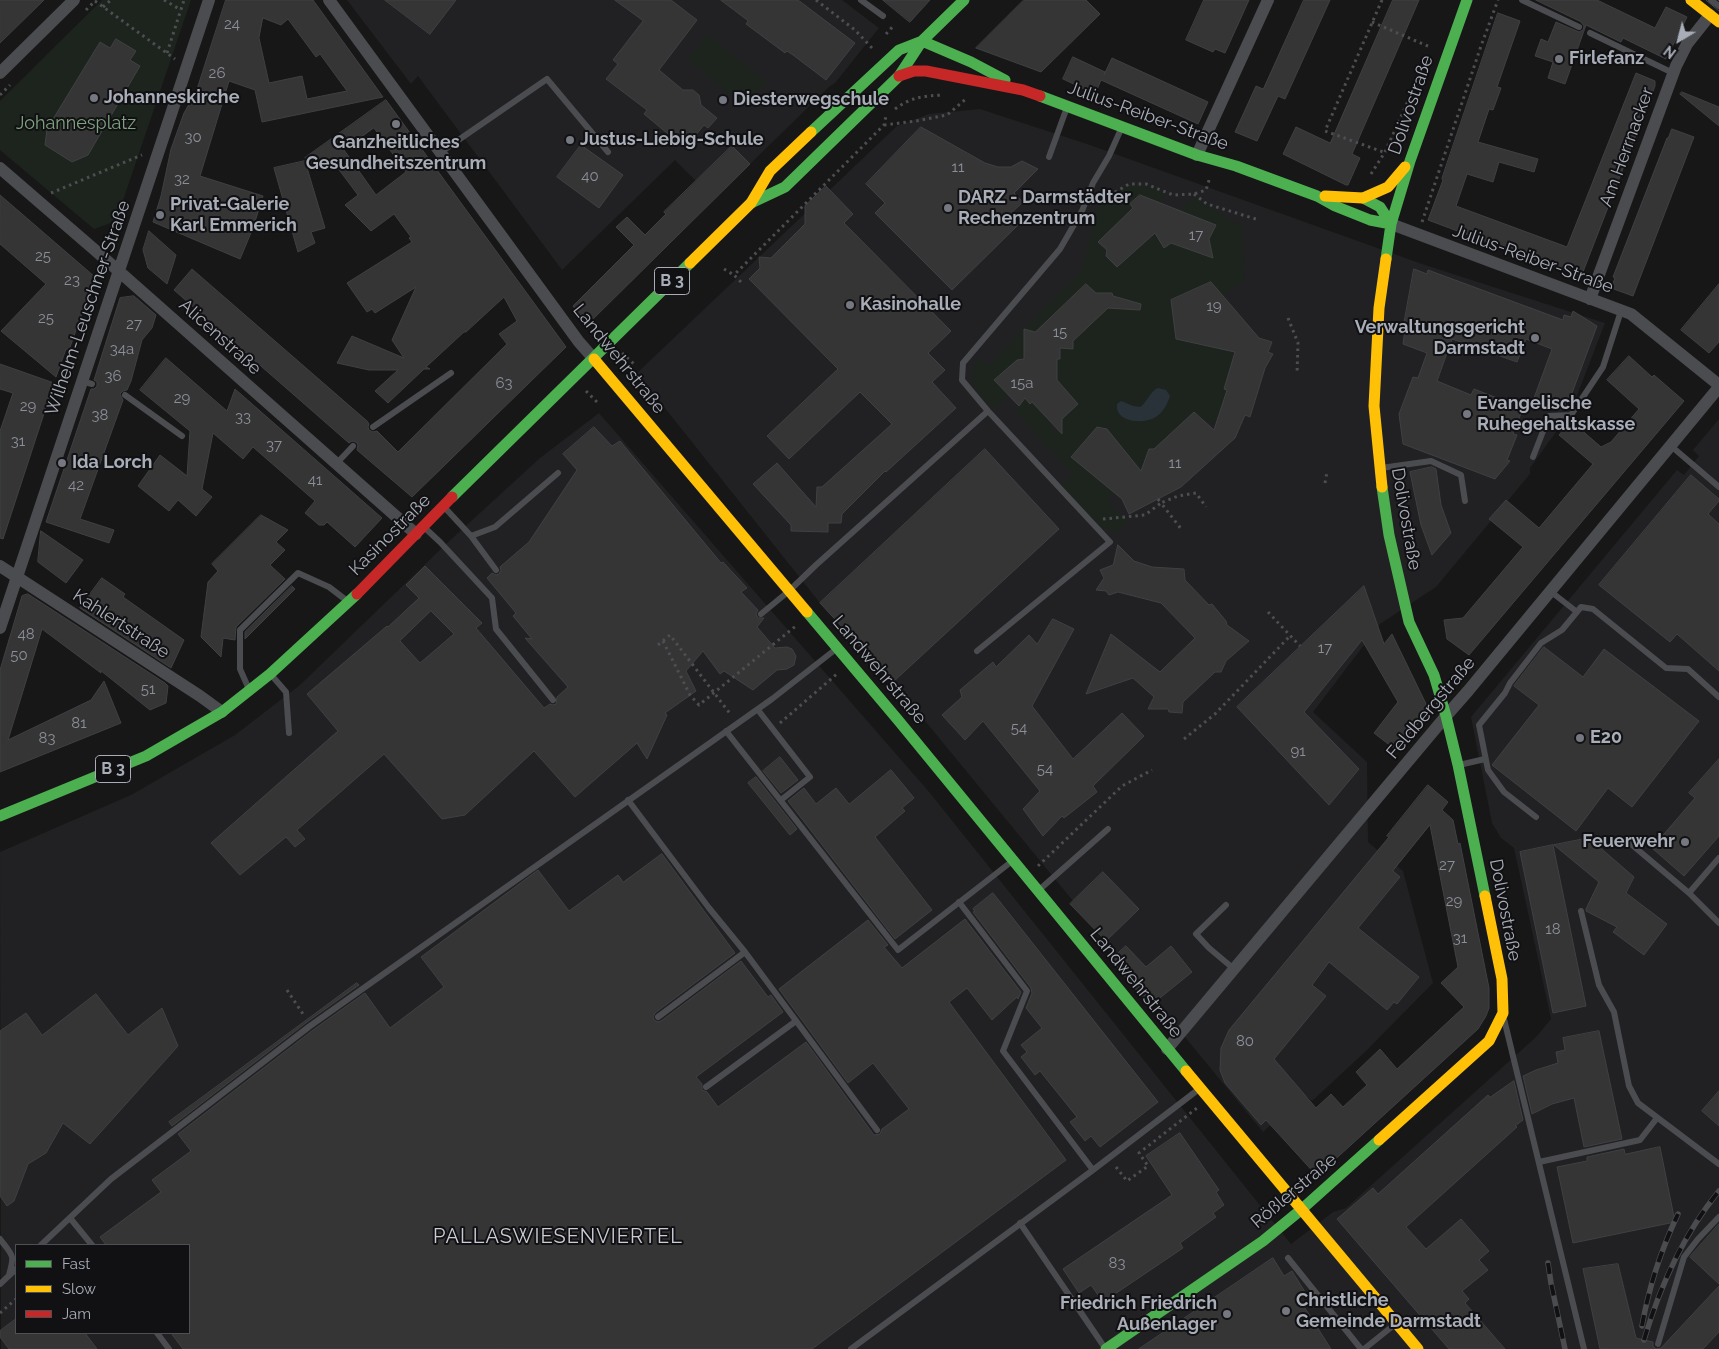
<!DOCTYPE html>
<html>
<head>
<meta charset="utf-8">
<style>
  body { margin:0 }
  #map { position:relative; width:1719px; height:1349px; overflow:hidden; background:#171717; font-family:Raleway,sans-serif }
  canvas { display:block }
  .legend { position:absolute; left:15px; top:1244px; width:175px; height:90px; box-sizing:border-box; background:#111113; border:1px solid #4d4f55; margin:0; padding:6px 9px; list-style:none; font-size:15px; color:#a8adb8 }
  .legend li { display:flex; align-items:center; gap:10px; height:25px }
  .legend b { width:25px; border:1px solid #4d4f55 }
  .north { position:absolute; left:1654px; top:15px; width:50px; height:50px; -webkit-text-stroke:4px #111113; paint-order:stroke; rotate:217deg; font-size:14px; font-weight:700; line-height:20px; text-align:center; color:#a8adb8 }
  .north::after { content:''; display:block; margin:auto; width:18px; height:22px; background:#a8adb8; clip-path:polygon(50% 0,100% 100%,50% 72%,0 100%) }
</style>
</head>
<body>
<div id="map">
<canvas width="1719" height="1349"></canvas>
<ul class="legend">
<li><b style="height:6px;background:#4caf50"></b>Fast</li>
<li><b style="height:6px;background:#ffc107"></b>Slow</li>
<li><b style="height:6px;background:#c62828"></b>Jam</li>
</ul>
<div class="north">N</div>
</div>
<script>
const ctx = document.querySelector('canvas').getContext('2d');
ctx.lineJoin = 'round';
function paint(path, color) { ctx.fillStyle = color; ctx.fill(path, 'evenodd'); }
function strokePath(path, color, width, dash) { ctx.strokeStyle = color; ctx.lineWidth = width; ctx.lineCap = dash ? 'butt' : 'round'; ctx.setLineDash(dash || []); ctx.stroke(path); }
function drawText(font, color, halo, rows, align = 'center') {
  ctx.font = font + ' Raleway,sans-serif'; ctx.lineWidth = 4; ctx.setLineDash([]); ctx.textBaseline = 'middle'; ctx.strokeStyle = halo; ctx.fillStyle = color; for (const [text, x, y, turn = 0] of rows) {
    ctx.save(); ctx.translate(x, y); ctx.rotate((+turn || 0) * Math.PI / 180); ctx.textAlign = isNaN(turn) ? turn : align; if (halo) ctx.strokeText(text, 0, 0); ctx.fillText(text, 0, 0); ctx.restore();
  }
}
paint(new Path2D(`
  M347,0h495l37,28 -44,55 -6,4 -79,77 -18,-18 -36,35 -21,-21 -113,110 -144,-194 -7,8z
  M980,109l110,36 332,119 183,59 -34,88 -41,57v6l-94,113 -56,37 -67,88 54,50 1,80 35,29 30,112 -68,69 -53,49 -7,-6 -42,37 -370,-450 -73,-79 -183,-230 260,-247 32,-12z
  M599,413l331,380 361,451 42,-32 13,-4 190,-171 15,-18 -37,-171 -13,-10 -9,-15 -21,-106 206,-247 7,5 15,-19 -6,-6 26,-31v930h-1718l-1,-497 131,-57 104,-60 65,-50 145,-140 95,-87zM16,1245h173v88h-173z`), '#212123');
paint(new Path2D(`
  M102,0h89l-75,221 -22,8 -94,-79v-49z
  M707,34l59,47 -21,26 -57,-48z
  M1127,185h17l22,9 -7,8 -20,-7 -9,9 3,4 -35,34 9,8 -1,6 11,11 36,-32 3,1 8,11 7,-4 38,13h3l-3,-17 7,-14 -36,-15 9,-10 9,-2 31,23 13,3 2,56 -22,15 -11,-13 -40,18 5,40 40,8 14,-1 4,7 -10,35 3,1 -6,19 6,8 -11,8 -13,-5 -9,-7 -40,36h-5l-7,19 -4,4 -8,-6 3,-5 -26,-32 -10,-2 -26,30 43,36 -5,5 1,8 18,15 -11,11 -21,-7 -35,-40 12,-10 -58,-64 8,-10h9l20,23 -2,2 8,8 4,-3v-12l16,-15 -14,-16 -8,2 1,-31 3,-1v-10l13,1v-8l28,-26v-3l5,-4 10,-1 -4,-14h-11v4l-16,-13 -50,48 -9,-3 -2,30 -7,1 -23,20 15,15 -16,13c-18,-19 -30,-25 -14,-51l9,9 94,-96 15,-62z`), '#1d241e');
paint(new Path2D(`
  M1158,388l8,2 4,6c-3,9 -7,17 -16,22 -9,5 -30,5 -36,-6 -1,-3 -1,-6 -1,-8l4,-3 12,5 7,1c8,-5 9,-15 18,-19z`), '#2a3239');
const building = new Path2D(`
  M0,0h44l-44,43z
  M226,0h87l70,97 -121,25 -7,-32 -26,-9 -29,95 63,20 -10,32 -13,31 -87,-37 8,-26 10,-47 13,-36 12,-21zM263,18l18,7 7,-6 28,38 4,-3 27,37 -40,8 -5,-23 -33,7 -10,-45z
  M385,0h71l-26,34z
  M615,0h56l26,20 -38,50 24,20h10l6,5 2,10 16,13 -9,10 -4,-3 -19,23 -41,-34 3,-4 -41,-31 12,-15 -5,-4 30,-39z
  M721,0h77l57,43 -29,37 -33,-25 -6,-4 -2,2 -39,-29 2,-3z
  M883,0h47l-20,22z
  M1024,0h62l14,14 -59,58 -65,-24z
  M1204,0h45l-24,53 -10,-4 -2,3 -27,-12z
  M1304,0h26l-45,99 -7,-3 -21,45 -22,-9 21,-46 7,3z
  M1393,0h26l-67,154 8,4 -12,27h-2l-63,-31 13,-27 34,16z
  M1536,0h61l58,28 11,-21 21,10 -21,42 -43,-21 -2,4 -35,-17 -21,59 -17,-6 5,-16 -18,-6 6,-17 7,3 8,-20 23,10 4,-2 1,-4 -3,-4z
  M1498,13l22,8 -23,66 4,1 -8,22 -4,-1 -11,33 60,17 -4,13 -35,-10 -6,20 -26,-8 -11,32 111,41 69,-174 19,8v5l-74,191 -153,-57 15,-40 -1,-1z
  M116,39l20,12 -6,9 10,6 -52,89 -16,7 -27,-17 2,-16 53,-87 10,6z
  M1073,57l32,15 -1,3 8,-17 96,44 -10,22 -97,-44 -6,14 -32,-15z
  M1682,92l37,15v19l-39,-32z
  M386,100l180,247 -154,150 -55,-47 1,-5 -2,-3 -4,-1 -3,2 -175,-153 18,-21 175,152 2,3 -1,3 1,3 4,2 4,-1 21,21 109,-108 -8,-10 18,-13 -13,-24 -38,35h-2l-38,35 4,2h-6l-36,34 -13,-12 23,-21h-29l-32,-7 15,-27 52,22 -12,-18 24,-53 -41,26 -3,-4 -5,3 -20,-29 65,-41 -3,-4 2,-1 -17,-23 -23,17 -26,-26 13,-10 -27,-36 -15,12 -11,-13zM374,128l32,44 -30,23 -32,-45z
  M921,127l64,36 13,4h13l11,-6 16,8 -24,24 9,9 -15,14 10,9 -66,65 -77,-77 10,-10 -19,-19z
  M1672,129l22,8 -61,159 -22,-8 4,-10 -2,-1 54,-139h1z
  M581,145l42,30 -24,33 -42,-31z
  M732,146l18,18 -163,161 -14,-19 61,-61 -18,-18 11,-10 18,18 21,-21 -2,-2z
  M305,161l20,67 -14,4 4,11 -17,9 -24,-84z
  M826,186l27,28 -9,9 107,108 -23,22 17,17 -13,12 24,26 -70,64 -1,-1 -43,43 -1,9h-13v9l-37,-1v-6l-38,-41 24,-21 39,44 1,-20h5l70,-63 -32,-32 -71,67 -22,-23 71,-67 -89,-90 11,-11 -1,-11 12,1 34,-34v-18z
  M0,195l95,82 -26,73 -3,-1 -10,28 -55,-46 45,-47 -46,-40z
  M1140,195l76,30 -7,14 4,19 -42,-15 -7,5 -9,-15 -38,34 -11,-11 1,-6 -9,-8 35,-34 -3,-4z
  M149,231l27,24 -9,29 -19,-16 -5,-18z
  M1414,269l13,5 1,-4 135,50 1,-5 7,2 2,-6 24,15 -31,83h-5l-27,-11 18,-49 -26,-10 -9,23 -65,-23 -15,42 34,14 3,-6 49,19 -10,26 4,1 -10,25 3,1 -15,18 -92,-35 -4,-30 14,-37 5,1 9,-25 -24,-9 2,-14h-2z
  M1211,282l48,56 13,4 -4,10 5,2 -8,14 -15,49 -5,-2 -10,23 -54,49 -52,27 -7,-15 -51,-42 26,-30 10,2 34,42 8,-22h5l40,-37 20,18 13,-40 -3,-1 11,-37 -59,-13 -5,-39z
  M1086,284l10,9h16l1,3 28,8 -1,6 -32,-2 -35,33v8l-13,-1v11h-3v21l21,24 -16,15v15l-30,-32 -2,2 -5,-6 -6,8 -25,-26 23,-20 7,-1v-30l11,3z
  M1719,284v58l-10,11 -28,-23z
  M134,296l22,19 -4,13 -10,12 -11,41 -4,9 -4,1 -3,3 3,6 -43,119 34,11 -5,13 -63,-21 45,-133h3l3,-3v-4l-3,-2 26,-82z
  M1629,356l23,21 2,-2 30,26 -215,254 -22,-16 -3,-19 19,-2 60,-71 -34,-28 17,-19 33,28 54,-64 -34,-29 12,-14 30,26 10,-5 28,-33 -32,-29z
  M166,358l61,53 8,-22 147,129 -27,29 -28,-25 -3,3h-5l-14,-12 10,-12 -62,-54 -10,12 -30,-26 -11,56 10,8 -16,19 -18,-16 -9,11 -31,-25 22,-31 27,21 3,-45 -50,-41z
  M0,364l54,19 -51,156 -3,-1v-107l13,-38 -13,-4z
  M594,427l18,19 8,-5 101,122 2,-1 24,26 -6,4 17,18 -2,4 2,4h6l-7,9 18,21 12,-1 5,2 4,7 -2,9 -7,4 -10,1 -24,20 -29,-19 -4,3 -17,-23 -17,20 10,20 -31,22 2,2 -20,44 -10,-16 -62,54 -41,-46 -69,64 -23,4 -58,-65 -87,76 8,9 -10,8 -9,-10 -46,38 -29,-32 127,-112 -31,-37 80,-68 1,1 31,-29 -13,-13 19,-19 57,57 -6,5 68,80 6,-4 3,1 3,-1 1,-7 11,-10 -43,-49 7,1 -19,-23 3,-3 -29,-35 5,-5 4,2 3,-1 2,-4 -1,-3 29,-25 48,-72 -14,-16zM431,611l23,23 -34,29 -20,-22z
  M985,449l74,80 -166,153 -73,-79z
  M1432,467l4,2 5,36 10,28 -19,22 -11,-30 -11,-53z
  M1691,475l28,24v2l-11,13 11,10v147l-42,-37 -7,8 -71,-57z
  M261,515l27,15 -12,12 9,8 -15,15 15,14 -49,48 -1,13 -12,-2 -2,19 -20,-20 7,-55 10,-11 -6,-7z
  M41,531l42,29 -17,23 -28,-21z
  M1118,545l16,16 18,6 32,2 1,11 24,25 3,-1 14,17 1,4 22,16 -23,20 -5,11h-6l-32,30 -1,11 -13,-1 -1,-3h-20l6,-12 -21,-19 -47,16 25,-60 49,38 35,-34 -34,-35 -43,-11 -9,3 -3,-4 -10,-1 8,-12 -4,-8 13,-5z
  M102,578l23,16 -2,3 61,43 -13,28 -91,-60z
  M292,586l3,3 -50,50v-7z
  M1364,586l20,58 8,-10 37,76 -33,40 -22,-17 24,-31 -36,-62 -58,72 55,57 -30,36 -92,-98z
  M28,594l137,89 3,3 -2,17 -16,7 -50,-40 1,3 -59,-44 -34,111 83,-40 13,-19 17,42 -121,49v-102l22,-74z
  M1053,619l21,10 -42,77 41,53 49,-46 22,23 -51,50 4,6 -33,26 -2,-2 -19,20 -20,-27 17,-18 -57,-70 -18,19 -23,-25 20,-18 -2,-7 33,-28 3,5 33,-32 8,9z
  M1544,647l39,30 21,-28 95,72 -67,86 -24,-19 -32,43 -84,-66 47,-60 -25,-19z
  M780,757l18,23 -17,13 -18,-22z
  M1719,759v77l-35,40 -32,-28 43,-50 -6,-5z
  M891,770l23,28 -12,10 3,3 -30,26 57,73 -37,29 -107,-138 16,-13 12,16 20,-16 13,16z
  M756,777l41,52 -7,6 -42,-52z
  M1428,785l20,17 -6,8 11,10 5,24 2,-1 29,145v20l-3,8 -8,13 -161,147 -51,-56 -5,5 -36,-42 -5,-13 1,-22 8,-18 160,-193 -2,-1zM1430,825l28,142 -17,16 23,24 -67,62 -17,-20 -24,23 11,13 -24,22 -12,-13 -15,14 -42,-49 52,-63 -14,-11 17,-23 58,48 7,-8 3,2 22,-27 -61,-49 42,-51 -7,-6z
  M1589,838l45,39 -8,16 41,31 -23,31 -31,-23 4,-5 -31,-16v-2l13,-27 -45,-37z
  M1553,845l33,161 -33,7 -33,-161z
  M662,854l73,99 -80,60 -2,4 1,3 4,2 3,-1 80,-60 27,36 3,-2 12,17 -87,65 6,7v6l5,2 11,15 88,-65 68,93 6,-1 2,-5 27,-20 -36,-46 -25,20 -69,-94 89,-69 20,25 -4,2 18,21 63,-49 56,73 -3,7 -1,-2 -25,23 -25,-32 -18,14 117,158 -254,189h-629l-12,-16h18v-88h-83l-6,-8 61,-45 -9,-12 39,-29 -13,-17 135,-104 52,-37 25,35 54,-41 -23,-30 117,-87 31,41 49,-36 5,7z
  M1103,872l36,37 -33,32 -36,-37z
  M993,893l165,209 -58,45 -9,-11 -6,5 -15,-19 7,-5 -37,-46 -5,4 -14,-18 6,-5 -6,-7 21,-17 -16,-20 6,-15 -1,-5 -58,-76 2,-1 -2,-2z
  M1126,946l20,21 25,-21 21,26 -42,34 -39,-46z
  M357,983l2,2 -52,37 -135,104 -3,-4z
  M96,994l32,41 34,-27 16,38 -88,98 -27,-21 -17,30 -18,11 -14,37 -7,5 -7,-10v-165l26,-18 16,22z
  M1599,1031l23,108 -38,8 -10,-49 -22,6 -20,10 -9,-38 13,-6 22,-7 -2,-11 9,-2 -2,-12z
  M1514,1081l9,39 -8,6 2,1 -111,100 20,22 35,-30 28,32 -10,9 9,10 -26,21 7,8 -4,4 40,46h-56l-112,-130 36,-31 5,6 110,-99 2,2z
  M1719,1091v35l-17,-15z
  M1180,1133l39,57 -3,2 8,13 -11,8 3,4 -36,26 3,5 -80,54 -12,-17 -12,8 -16,-24 109,-74 -26,-39z
  M1660,1147l15,75 -102,21 -16,-76 30,-6v-4l37,-8 1,5z
  M1719,1224v60l-29,-27z
  M1273,1258l11,18 8,-5 13,21 -7,5 33,52h-192z
  M1618,1264l18,74 17,4v4l3,3 5,-1 58,-62v46l-16,17h-103l-17,-80z
  M16,1319v14h69l12,16h-88l-9,-12v-6z`);
paint(building, '#353536');
strokePath(building, '#3f4043', 1);
strokePath(new Path2D(`
  M164,0l17,10
  M816,0l39,30 17,18
  M1382,0l-57,131 61,22
  M95,1l80,58
  M103,7l8,-7
  M86,10l10,-10
  M1372,22l58,25
  M886,34l8,-9
  M167,53l17,-53
  M0,95l10,-10
  M895,109c16,-12 28,-13 48,-14
  M884,125l32,-4 31,-6 20,-17
  M1371,174l14,-22 28,-62
  M51,193l91,-38
  M1194,194l13,10 52,16
  M1098,202l31,-18h17l27,11 21,-1 12,-4 4,-13
  M1422,222l59,-176 17,-46
  M724,269l10,6
  M741,282l-7,-7 150,-150 2,-9
  M1288,318l10,25 -1,31
  M622,353l12,11
  M586,391l12,12
  M1325,483l2,-11
  M1158,499l3,4 17,-7 18,-3 10,14
  M1103,519l42,-4 16,-12 21,27
  M1268,612l32,34
  M663,641l27,54 9,10 98,-80
  M658,645l12,-10 61,80
  M780,723l58,-50
  M1184,739l31,-25 75,-78
  M1038,866l84,-80 30,-16
  M287,990l18,27
  M1116,1167l11,14 21,-15 -9,-13 58,-45
  M0,1313l16,-14`), '#4d4e52', 3, [2.5, 4]);
strokePath(new Path2D(`
  M861,0l22,16
  M1522,0l57,27
  M1711,0l8,6
  M1590,33l83,40
  M441,152l106,-73 61,73
  M1049,157l17,-47
  M81,381l11,3
  M125,395l57,41
  M373,427l78,-54
  M1671,446l48,41
  M1533,457l16,-41 22,-1 32,-48 18,-56
  M336,464l17,-18
  M1381,468l50,-7 30,14 4,26
  M446,509l25,27 25,34
  M426,529l14,13 52,56 4,31 57,71
  M471,536l24,-9 63,-54
  M1550,591l27,21
  M761,614l28,-23 27,-26 172,-154
  M977,651l133,-109 -122,-131 -26,-31 1,-17 97,-114 22,-38 11,-28 16,-27 12,-27
  M273,677l13,15 3,41
  M248,687l-8,-18v-39l58,-57 31,14 17,13
  M758,710l52,67 -29,23
  M726,731l172,219 113,-88
  M1459,765l26,-6
  M628,800l81,108 36,44 132,178
  M1536,817l-32,-25 -16,-22 -9,-45 26,-32 5,-10 31,-40 21,-13 19,-23 12,2 73,59 22,1 31,28
  M1631,844l58,49 30,30
  M1039,890l69,-61
  M1689,893l30,-35
  M959,902l68,89 -24,60 90,119
  M1226,905l-30,29 13,14 25,21
  M1581,911l18,74 15,27 15,74 9,17 81,61
  M658,1017l87,-65
  M1504,1019l80,330
  M706,1087l90,-66
  M1539,1162l101,-22 17,-22
  M70,1218l22,27
  M1020,1223l85,125
  M0,1239c13,17 15,15 9,36
  M41,1245l70,-66 199,-153 462,-327 64,-50
  M1288,1258l73,91
  M0,1284l16,-15
  M157,1333l12,16
  M1658,1344l26,-87 14,-18 21,-22
  M851,1349l242,-179 106,-81
  M1364,1349l30,-24`), '#4b4c50', 6);
strokePath(new Path2D(`
  M329,0l250,342 15,17
  M0,73l74,-73
  M1197,155l71,-155
  M0,168l96,83 320,283
  M1391,224l240,90 88,71
  M1590,299l86,-233 11,-22 23,-29
  M0,566l200,130 22,16
  M0,628l209,-628
  M1167,1049l279,-333 22,-25 251,-304`), '#4b4c50', 12);
strokePath(new Path2D(`
  M922,41l49,21 34,18
  M1040,96l157,59 39,11 81,30 18,10 35,14 21,4 19,-63 57,-161
  M811,132l88,-82 23,-9
  M1363,198l17,9 11,17 -5,35
  M751,203l34,-16 114,-111 23,-35 42,-41
  M1382,487l7,48 20,87 25,53 12,41 12,49 27,131
  M452,497l238,-234
  M807,612l91,108 288,351
  M0,816l146,-60 76,-44 48,-38 87,-80
  M1106,1349l157,-108 39,-32 77,-69`), '#4caf50', 11);
strokePath(new Path2D(`
  M1691,0l28,22
  M1325,196l38,2 25,-11 17,-20
  M690,263l61,-60 19,-32 41,-39
  M594,359l213,253
  M1382,487l-8,-81 5,-98 7,-49
  M1186,1071l232,278
  M1379,1140l110,-99 14,-28 -1,-34 -17,-83`), '#ffc107', 11);
strokePath(new Path2D(`
  M899,76l15,-5h12l97,19 17,6
  M357,594l95,-97`), '#c62828', 11);
strokePath(new Path2D(`
  M1706,0l13,11
  M1718,0l1,1`), '#4b4c4f', 1);
const rail = new Path2D(`
  M1548,1263l3,20 14,66
  M1642,1326c7,-40 19,-76 36,-112
  M1644,1340c16,-54 39,-105 75,-149`);
strokePath(rail, '#4b4c4f', 5.5);
strokePath(rail, '#111113', 4, [11]);
for (const [x, y, r, color] of [
  [1559,59,5,"#757880"],
  [94,98,5,"#757880"],
  [723,100,5,"#757880"],
  [396,124,5,"#757880"],
  [570,140,5,"#757880"],
  [948,208,5,"#757880"],
  [160,215,5,"#757880"],
  [850,305,5,"#757880"],
  [1535,338,5,"#757880"],
  [1467,414,5,"#757880"],
  [62,463,5,"#757880"],
  [1580,738,5,"#757880"],
  [1685,842,5,"#757880"],
  [1286,1311,5,"#757880"],
  [1227,1314,5,"#757880"]
]) { const dot = new Path2D(); dot.arc(x, y, r, 0, 2 * Math.PI); ctx.fillStyle = color; ctx.fill(dot); strokePath(dot, '#111113', 2); }
drawText('15px', '#8b8f98', null, [
  ["24",232,24],
  ["26",217,73],
  ["30",193,137],
  ["11",958,167],
  ["40",590,176],
  ["32",182,179],
  ["17",1196,235],
  ["25",43,256],
  ["23",72,280],
  ["19",1214,306],
  ["25",46,318],
  ["27",134,324],
  ["15",1060,332],
  ["34a",122,349],
  ["36",113,376],
  ["63",504,383],
  ["15a",1022,383],
  ["29",182,398],
  ["29",28,406],
  ["38",100,415],
  ["33",243,417],
  ["31",18,441],
  ["37",274,445],
  ["11",1175,463],
  ["41",315,480],
  ["42",76,485],
  ["48",26,634],
  ["17",1325,648],
  ["50",19,655],
  ["51",148,689],
  ["81",79,723],
  ["54",1019,728],
  ["83",47,738],
  ["91",1298,751],
  ["54",1045,769],
  ["27",1447,865],
  ["29",1454,901],
  ["18",1553,929],
  ["31",1460,938],
  ["80",1245,1041],
  ["83",1117,1263]
]);
for (const [x, y, w] of [
  [672,281,35],
  [113,769,35]
]) { const box = new Path2D(); box.roundRect(x - w / 2, y - 13.5, w, 27, 4); ctx.fillStyle = '#111113'; ctx.fill(box); strokePath(box, '#a8adb8', 1); }
drawText('bold 16px', '#a8adb8', null, [
  ["B 3",672,281],
  ["B 3",113,769]
]);
drawText('bold 18px', '#a8adb8', '#111113', [
  ["Firlefanz",1569,59],
  ["Johanneskirche",104,98],
  ["Diesterwegschule",733,100],
  ["Justus-Liebig-Schule",580,140],
  ["Ganzheitliches",396,143,"center"],
  ["Gesundheitszentrum",396,164,"center"],
  ["DARZ - Darmstädter",958,198],
  ["Rechenzentrum",958,219],
  ["Privat-Galerie",170,205],
  ["Karl Emmerich",170,226],
  ["Kasinohalle",860,305],
  ["Verwaltungsgericht",1525,328,"right"],
  ["Darmstadt",1525,349,"right"],
  ["Evangelische",1477,404],
  ["Ruhegehaltskasse",1477,425],
  ["Ida Lorch",72,463],
  ["E20",1590,738],
  ["Feuerwehr",1675,842,"right"],
  ["Christliche",1296,1301],
  ["Gemeinde Darmstadt",1296,1322],
  ["Friedrich Friedrich",1217,1304,"right"],
  ["Außenlager",1217,1325,"right"]
], 'left');
drawText('18px', '#a8adb8', '#111113', [
  ["Dolivostraße",1411,105,-71],
  ["Julius-Reiber-Straße",1148,116,20],
  ["Am Herrnacker",1627,147,-70],
  ["Julius-Reiber-Straße",1533,259,20],
  ["Wilhelm-Leuschner-Straße",88,308,-71],
  ["Alicenstraße",220,337,42],
  ["Landwehrstraße",619,359,51],
  ["Dolivostraße",1406,519,80],
  ["Kasinostraße",390,535,-45],
  ["Kahlertstraße",121,624,33],
  ["Landwehrstraße",879,670,50],
  ["Feldbergstraße",1431,708,-50],
  ["Dolivostraße",1505,910,79],
  ["Landwehrstraße",1136,983,51],
  ["Rößlerstraße",1294,1191,-40]
]);
drawText('18px', '#7fa381', '#111113', [
  ["Johannesplatz",76,124]
]);
ctx.letterSpacing = '1px';
drawText('20px', '#c9ccd4', '#111113', [
  ["PALLASWIESENVIERTEL",558,1237]
]);
ctx.letterSpacing = '0px';
</script>
</body>
</html>
